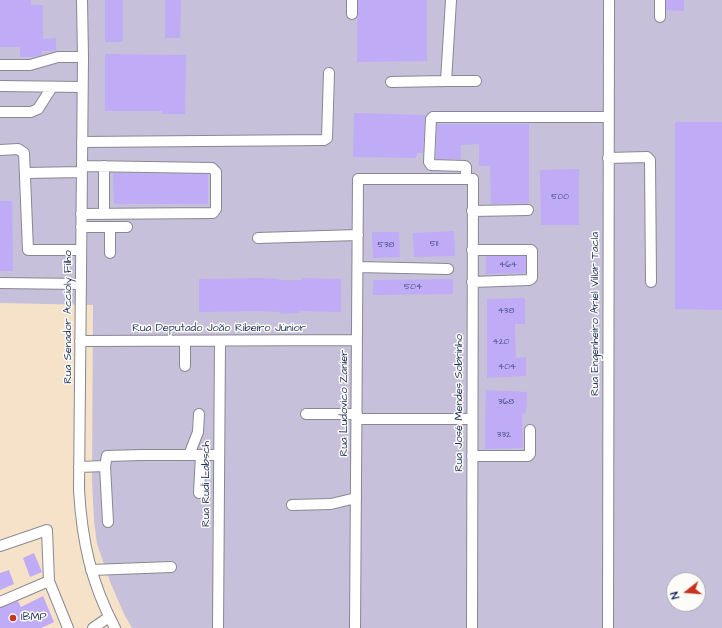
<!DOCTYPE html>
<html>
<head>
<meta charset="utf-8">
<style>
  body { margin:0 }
  #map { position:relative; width:722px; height:628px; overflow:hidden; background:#f5e2c8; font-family:"Architects Daughter",sans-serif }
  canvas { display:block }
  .north { position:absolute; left:666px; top:572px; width:40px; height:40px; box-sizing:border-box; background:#fdfcf7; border:1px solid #a3aaba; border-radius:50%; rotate:253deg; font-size:11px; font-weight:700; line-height:16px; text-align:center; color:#1b2f5e }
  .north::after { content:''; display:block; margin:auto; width:14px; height:18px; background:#c8321e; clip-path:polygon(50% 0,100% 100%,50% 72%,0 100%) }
</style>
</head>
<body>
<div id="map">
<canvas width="722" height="628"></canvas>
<div class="north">N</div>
</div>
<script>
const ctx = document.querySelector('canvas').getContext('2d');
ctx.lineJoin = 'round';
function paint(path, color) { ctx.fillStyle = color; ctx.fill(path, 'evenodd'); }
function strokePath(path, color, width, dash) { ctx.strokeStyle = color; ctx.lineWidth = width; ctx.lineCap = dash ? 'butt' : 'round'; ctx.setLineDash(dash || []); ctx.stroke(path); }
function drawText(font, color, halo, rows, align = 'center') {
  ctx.font = font + ' "Architects Daughter",sans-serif'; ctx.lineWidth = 3; ctx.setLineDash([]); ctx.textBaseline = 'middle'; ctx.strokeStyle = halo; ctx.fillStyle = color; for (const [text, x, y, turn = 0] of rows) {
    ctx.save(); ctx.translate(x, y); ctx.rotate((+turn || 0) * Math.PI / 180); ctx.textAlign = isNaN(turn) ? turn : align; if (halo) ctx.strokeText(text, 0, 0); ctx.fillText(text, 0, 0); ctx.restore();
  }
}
paint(new Path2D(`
  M0,0h722v628h-590l-8,-14 -13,-30 -14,-40 -3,-24 -2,-39 1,-176 -93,-2zM674,580h24v24h-24z`), '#c6c0da');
paint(new Path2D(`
  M0,0h31v5h12v34l13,-1v13h-14v4l-9,2h-13v-10h-20z
  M105,0h18v42h-18z
  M165,0h16l-1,38h-15z
  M358,0h69v61l-70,1v-44l1,-4z
  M666,0h18v11l-18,-1z
  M105,54l81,1 -1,59h-23v-3h-57z
  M354,113l71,2 -2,38h-6l-1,5 -63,-1z
  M675,122h47v188l-47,-1z
  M437,124h92v79l-38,1 -1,-38h-11v-22l-18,1v14h-25z
  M579,169v56h-38l-1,-55z
  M113,173l95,1v30h-94z
  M0,201h12l1,70h-13z
  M454,231l1,25 -41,1 -1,-24z
  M372,232h27l1,25 -27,1z
  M486,256h40v17l-40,1z
  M258,278l21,1v1h23v-2l39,1v33l-42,-1v2l-19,1v-2l-19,-1 -62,1v-33z
  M453,279v15l-80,1v-15z
  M525,298v26h-10l1,34 10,-1v19l-39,2v-79z
  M486,390l41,2 -1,22 -4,-1 1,35 -38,1v-27z
  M34,553l8,19 -12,5 -7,-19z
  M9,570l5,14 -14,6v-17z
  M43,596l11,26 -13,6h-41v-20l18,-7 3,6z`), '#bfabf6');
const minor = new Path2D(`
  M82,0l1,57 -4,433c3,51 12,93 36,138
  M451,0l-5,81h30
  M660,0v17
  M352,14v-14
  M0,65h30l28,-8h25
  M391,82l55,-1
  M0,86l82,1
  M0,112h31l7,-3 14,-22
  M82,142l242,-2 3,-2 2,-65
  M0,150l18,-1 6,4 4,97h53
  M608,158l39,-1 3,3 1,122
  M104,166v48
  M25,173l57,-1
  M466,179v-12l-1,-1 -34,-1 -2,-3 2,-43 2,-2h175
  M472,211l56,-1
  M81,214l132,-1 3,-4v-37l-4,-4 -130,-2
  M81,227h46
  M110,227v26
  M258,238l100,-3
  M358,267l90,2
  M472,282l57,-2 3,-2v-27l-1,-1h-59
  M0,283l81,1
  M80,341l277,-1
  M185,341v25
  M306,414h51
  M357,419h115
  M189,455l9,-23 1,-18
  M472,456h56l2,-2v-24
  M105,466l2,-10 35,-1h77
  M79,467l26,-1 3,56
  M199,493l2,-38
  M292,505l39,-1 25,-6
  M0,546l47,-16 2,51 19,47
  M91,570l80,-3
  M0,602l49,-21
  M93,628l16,-11
  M218,628l2,-287
  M355,628l3,-449h115l-1,449
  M608,628l1,-628`);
strokePath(minor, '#888893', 12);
strokePath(minor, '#fff', 10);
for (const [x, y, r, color] of [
  [13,618,4,"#c8321e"]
]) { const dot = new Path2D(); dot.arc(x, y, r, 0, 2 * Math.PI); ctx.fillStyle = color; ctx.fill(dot); strokePath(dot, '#fdfcf7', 1.5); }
drawText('9px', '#444e84', null, [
  ["500",560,197],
  ["511",434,244],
  ["538",386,245],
  ["464",508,265],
  ["504",413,287],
  ["438",506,311],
  ["420",501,342],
  ["404",507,367],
  ["368",506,402],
  ["332",504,435]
]);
drawText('11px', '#1b2f5e', '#fdfcf7', [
  ["Rua Engenheiro Ariel Villar Tacla",596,314,-90],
  ["Rua Senador Accioly Filho",69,317,-90],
  ["Rua Deputado João Ribeiro Júnior",219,329],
  ["Rua Ludovico Zanier",345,403,-90],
  ["Rua José Mendes Sobrinho",460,403,-90],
  ["Rua Rudi Labsch",207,484,-90]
]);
drawText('11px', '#1b2f5e', '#fdfcf7', [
  ["IBMP",21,618]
], 'left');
</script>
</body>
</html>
